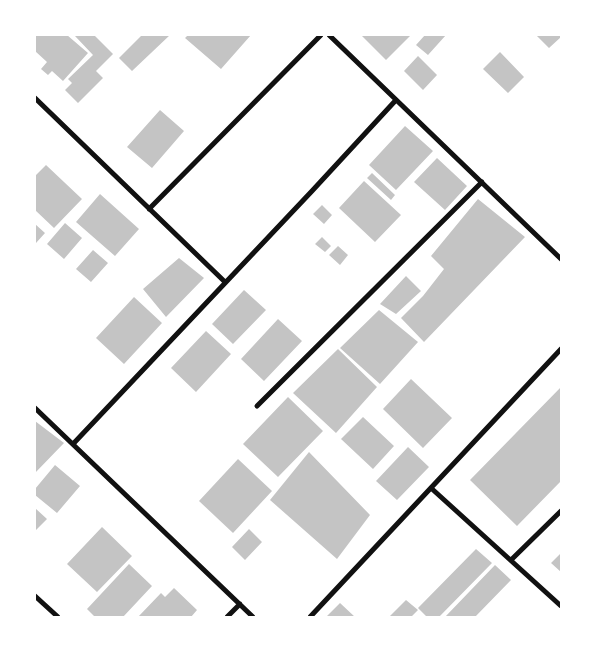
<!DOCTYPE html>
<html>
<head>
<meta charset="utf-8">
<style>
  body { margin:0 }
  #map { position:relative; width:596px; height:652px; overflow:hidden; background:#fff; font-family:"Fira Sans",sans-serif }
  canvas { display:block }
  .frame { position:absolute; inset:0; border:36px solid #fff; pointer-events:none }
</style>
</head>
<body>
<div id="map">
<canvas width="596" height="652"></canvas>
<div class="frame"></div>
</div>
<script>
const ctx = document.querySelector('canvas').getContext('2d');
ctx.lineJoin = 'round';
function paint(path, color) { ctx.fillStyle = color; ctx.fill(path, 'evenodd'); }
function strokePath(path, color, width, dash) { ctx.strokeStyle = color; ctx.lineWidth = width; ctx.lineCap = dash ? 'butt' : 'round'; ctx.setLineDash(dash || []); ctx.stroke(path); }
paint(new Path2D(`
  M35,35h32l21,18 -25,28 -11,-10 -4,4 -7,-6 6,-7 -12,-11z
  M76,35h18l19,19 -17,17 7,7 -25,25 -13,-13 7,-7 -4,-4 25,-24 -18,-19z
  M142,35h28l-38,36 -13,-13z
  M188,35h63l-30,34 -36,-31z
  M361,35h50l-25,25z
  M425,35h21l-18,20 -12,-10z
  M536,35h25v2l-12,11z
  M500,52l24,25 -16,16 -25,-24z
  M418,56l19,19 -14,15 -19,-19z
  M160,110l24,21 -32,37 -25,-21z
  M405,126l28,25 -37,39 -27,-25z
  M437,158l30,28 -22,24 -31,-28z
  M46,165l36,34 -28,29 -19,-18v-34z
  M372,173l23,22 -4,5 -24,-22z
  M364,181l37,34 -26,27 -36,-34z
  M100,194l39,35 -24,27 -39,-34z
  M478,199l47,38 -101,105 -23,-24 22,-22 21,-27 -13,-13z
  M322,205l10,10 -8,9 -11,-10z
  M65,223l17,15 -18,21 -17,-15z
  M35,224l10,9 -9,10 -1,-2z
  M322,237l9,9 -6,6 -10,-8z
  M338,246l10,9 -8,10 -11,-10z
  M93,250l15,13 -17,19 -15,-13z
  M179,258l25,20 -38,39 -23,-28z
  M406,276l15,15 -25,23 -16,-10z
  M244,290l22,20 -33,34 -21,-20z
  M134,297l28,26 -38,41 -28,-26z
  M379,310l39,32 -38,42 -40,-36z
  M278,319l24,22 -38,40 -23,-22z
  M206,331l25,23 -35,38 -25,-24z
  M338,349l39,38 -41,46 -43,-40z
  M411,379l41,39 -29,30 -40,-39z
  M561,387v94l-44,45 -47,-46z
  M288,397l35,34 -45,46 -35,-33z
  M363,417l31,29 -21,23 -32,-30z
  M35,421l29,22 -29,30z
  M408,447l21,20 -32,33 -21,-19z
  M309,452l61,63 -33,44 -67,-59z
  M238,459l34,32 -39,42 -34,-32z
  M55,465l25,21 -23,27 -22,-18v-6z
  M35,508l12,11 -12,12z
  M102,527l30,29 -35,36 -30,-28z
  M249,529l13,13 -17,18 -13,-13z
  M476,549l16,14 -53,54h-12l-9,-9z
  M561,553v19l-10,-9z
  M129,564l23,22 -29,31h-28l-8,-8z
  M495,565l16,15 -36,37h-30z
  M174,588l23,22 -6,7h-53l23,-24 4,4z
  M406,600l12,10 -7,7h-22z
  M340,603l15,14h-29z`), '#c4c4c4');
strokePath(new Path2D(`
  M329,35l232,224
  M35,98l190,184
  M149,209l172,-174
  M257,406l225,-224
  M35,408l218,209
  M73,444l239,-253 84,-91
  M431,488l130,118
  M511,560l50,-49
  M35,596l23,21
  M227,617l13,-13
  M310,617l251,-268`), '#111', 5);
</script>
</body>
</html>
